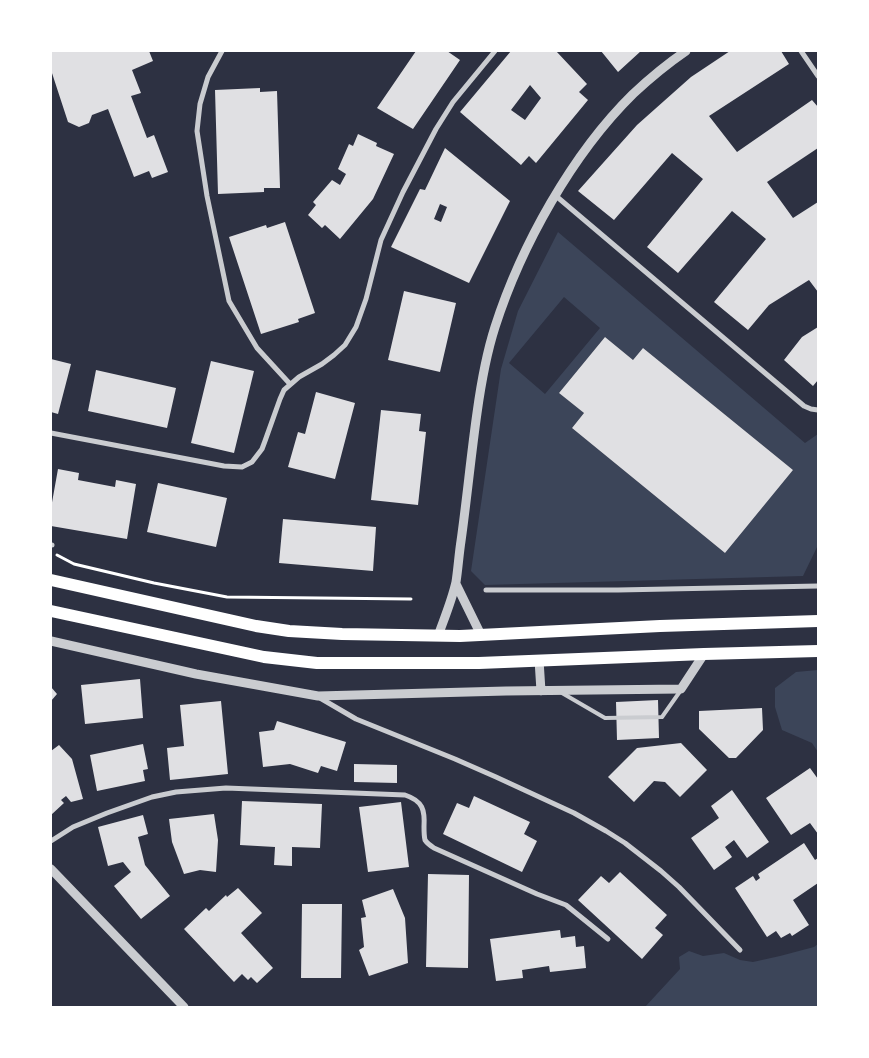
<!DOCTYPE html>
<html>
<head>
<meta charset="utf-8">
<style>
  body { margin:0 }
  #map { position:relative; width:869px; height:1058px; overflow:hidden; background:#2d3142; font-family:Roboto,sans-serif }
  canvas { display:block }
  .frame { position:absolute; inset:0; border:52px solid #fff; pointer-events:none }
</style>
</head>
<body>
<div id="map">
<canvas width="869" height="1058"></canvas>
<div class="frame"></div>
</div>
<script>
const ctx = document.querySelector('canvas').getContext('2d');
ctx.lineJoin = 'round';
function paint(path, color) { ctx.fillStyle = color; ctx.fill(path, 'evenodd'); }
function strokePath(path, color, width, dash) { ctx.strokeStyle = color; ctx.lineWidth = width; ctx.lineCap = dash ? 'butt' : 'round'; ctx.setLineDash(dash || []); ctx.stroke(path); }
paint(new Path2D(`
  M558,232l247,211 13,-9v111l-15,31 -318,9 -14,-14 30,-202 17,-58zM564,297l36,31 -55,66 -36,-31zM605,337l28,23 10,-12 150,122 -68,83 -153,-125 12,-15 -25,-20z
  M818,670v82l-6,-9 -30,-13 -7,-23v-19l21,-16z
  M818,944v63h-173l35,-38 -1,-12 10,-6 14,5 21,-3 16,7 13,2 27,-6 34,-9z`), '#3c4559');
paint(new Path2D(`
  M51,51h98l4,10 -21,9 9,23 -10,3 16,42 7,-3 14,37 -16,6 -3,-7 -15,6 -26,-68 -16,6 -3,8 -10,4 -11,-5 -17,-52z
  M416,51h31l13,9 -47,69 -36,-21z
  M511,51h45l31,33 -8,8 9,8 -52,63 -7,-7 -8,9 -61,-53zM530,85l11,13 -16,22 -14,-10z
  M601,51h40l-23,21z
  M730,51h51l8,13 -80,52 28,36 75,-52 6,7v41l-51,34 26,36 25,-16v90l-9,-12 -40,25 -21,25 -34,-28 52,-63 -34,-28 -54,62 -31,-26 56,-68 -31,-26 -58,67 -36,-29 59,-66 54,-48z
  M260,88v4l17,-1 3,97h-16v4l-46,2 -3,-104z
  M358,134l19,9 -1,3 18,8 -21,45 -33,40 -15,-14 -3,3 -14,-13 8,-10 -3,-3 19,-22 8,5 6,-11 -8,-5 11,-25 4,2z
  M445,148l65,53 -41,82 -78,-36 29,-58 5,1zM440,204l7,3 -6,15 -7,-3z
  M285,222l30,91 -17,6 1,3 -38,12 -32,-97 37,-12 1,3z
  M404,291l52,12 -16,69 -52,-12z
  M818,327v53l-5,6 -29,-26 18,-23z
  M605,337l28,23 10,-12 150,122 -68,83 -153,-125 12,-15 -25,-20z
  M51,359l20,5 -13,50 -7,-2z
  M211,361l43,10 -20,82 -43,-10z
  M96,370l80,18 -9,40 -79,-17z
  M316,392l39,11 -20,76 -47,-12 10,-35 7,2z
  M381,410l40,4 -2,17 7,1 -8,73 -47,-5z
  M58,469l21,4 -1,7 37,7 1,-7 20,4 -9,55 -76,-13v-18z
  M158,483l69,15 -11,49 -69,-15z
  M283,519l93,8 -3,44 -94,-8z
  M140,679l3,39 -58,6 -4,-39z
  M51,687l6,7 -6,7z
  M658,700l1,38 -42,2 -1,-38z
  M221,701l7,73 -58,6 -3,-32 17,-2 -4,-41z
  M762,708l1,22 -27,28h-7l-30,-29v-18z
  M277,721l69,21 -9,29 -16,-5 -3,7 -28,-9 -27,3 -4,-35 15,-2z
  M681,743l26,27 -27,27 -15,-15 -11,-1 -20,21 -26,-25 29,-29z
  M143,744l5,25 -5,1 2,11 -48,10 -7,-36z
  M59,745l13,14 11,40 -12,3 -5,-6 -5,4 3,3 -13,12v-64z
  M354,764l43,1v18l-43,-1z
  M810,768l8,11v55l-8,-11 -19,12 -25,-37z
  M732,790l37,52 -22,16 -13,-18 -9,7 7,10 -18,13 -23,-32 28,-20 -8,-12z
  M474,796l56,26 -6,12 13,7 -15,31 -79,-38 14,-31 12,5z
  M242,801l80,3 -2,44 -28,-1v19l-18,-1 1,-18 -35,-2z
  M401,802l8,65 -41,5 -9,-65z
  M214,814l4,26 -2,32 -16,-2 -16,4 -12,-32 -3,-23z
  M143,815l5,19 -10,3 7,28 25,31 -29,23 -27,-33 17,-14 -8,-10 -15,4 -10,-39z
  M804,843l11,17 3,-2v25l-25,17 16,25 -17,11 -2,-3 -9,5 -5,-7 -9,6 -32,-49 18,-12 3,5 4,-3 -2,-4z
  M620,872l47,43 -12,13 8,7 -21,24 -64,-59 23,-24 8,7z
  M428,874l41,1 -1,93 -42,-1z
  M238,888l24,25 -21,20 32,35 -16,15 -6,-6 -3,3 -6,-6 -8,8 -50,-53 22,-21 3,3 17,-16 1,2z
  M393,889l12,29 3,45 -39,13 -10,-26 5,-3 -3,-29 5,-1 -4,-17z
  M302,904h40l-1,74h-40z
  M560,930l1,8 14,-2 1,11 8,-1 2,22 -36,4 -1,-6 -27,4 1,8 -27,3 -6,-42z`), '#e0e0e3');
strokePath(new Path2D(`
  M57,555l17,9 80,19 73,14 184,2`), '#fff', 3);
strokePath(new Path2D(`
  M562,693l43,25 57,-1 19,-27`), '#caccd0', 4);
strokePath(new Path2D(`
  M222,51l-14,26 -8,27 -3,27 10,65 22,105 28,47 33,36
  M801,51l17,25
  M556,196l248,210 7,3 7,1
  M51,433l173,33 18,1 10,-5 10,-13 3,-8 15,-42 4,-9 15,-13 23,-13 12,-9 11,-10 11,-18 10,-28 15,-59 22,-48 33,-63 17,-27 42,-51
  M51,545h1
  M486,590h132l200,-4
  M320,698l36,21 99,40 41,18 78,36 32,18 19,12 36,28 18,16 61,63
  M51,841l22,-14 34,-14 45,-16 24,-5 50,-4 179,7c18,6 20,15 19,32 0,4 0,9 1,13 2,3 6,6 9,8l103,46 29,11 42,34`), '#caccd0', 5);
strokePath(new Path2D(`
  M456,584l25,51
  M438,636c6,-17 14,-36 18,-54 2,-13 3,-28 5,-41 6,-43 10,-86 16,-128 4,-29 9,-58 18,-86 26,-81 77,-173 138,-233 16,-15 34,-30 53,-43
  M51,641l145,33 122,22 188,-5 175,-2 23,-35
  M539,660l2,31
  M51,869l133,138`), '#caccd0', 9);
strokePath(new Path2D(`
  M51,580l205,46 33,5 53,3 118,2 200,-10 158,-5
  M51,611l213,46 53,6h162l225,-9 114,-3`), '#fff', 12);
</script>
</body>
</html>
